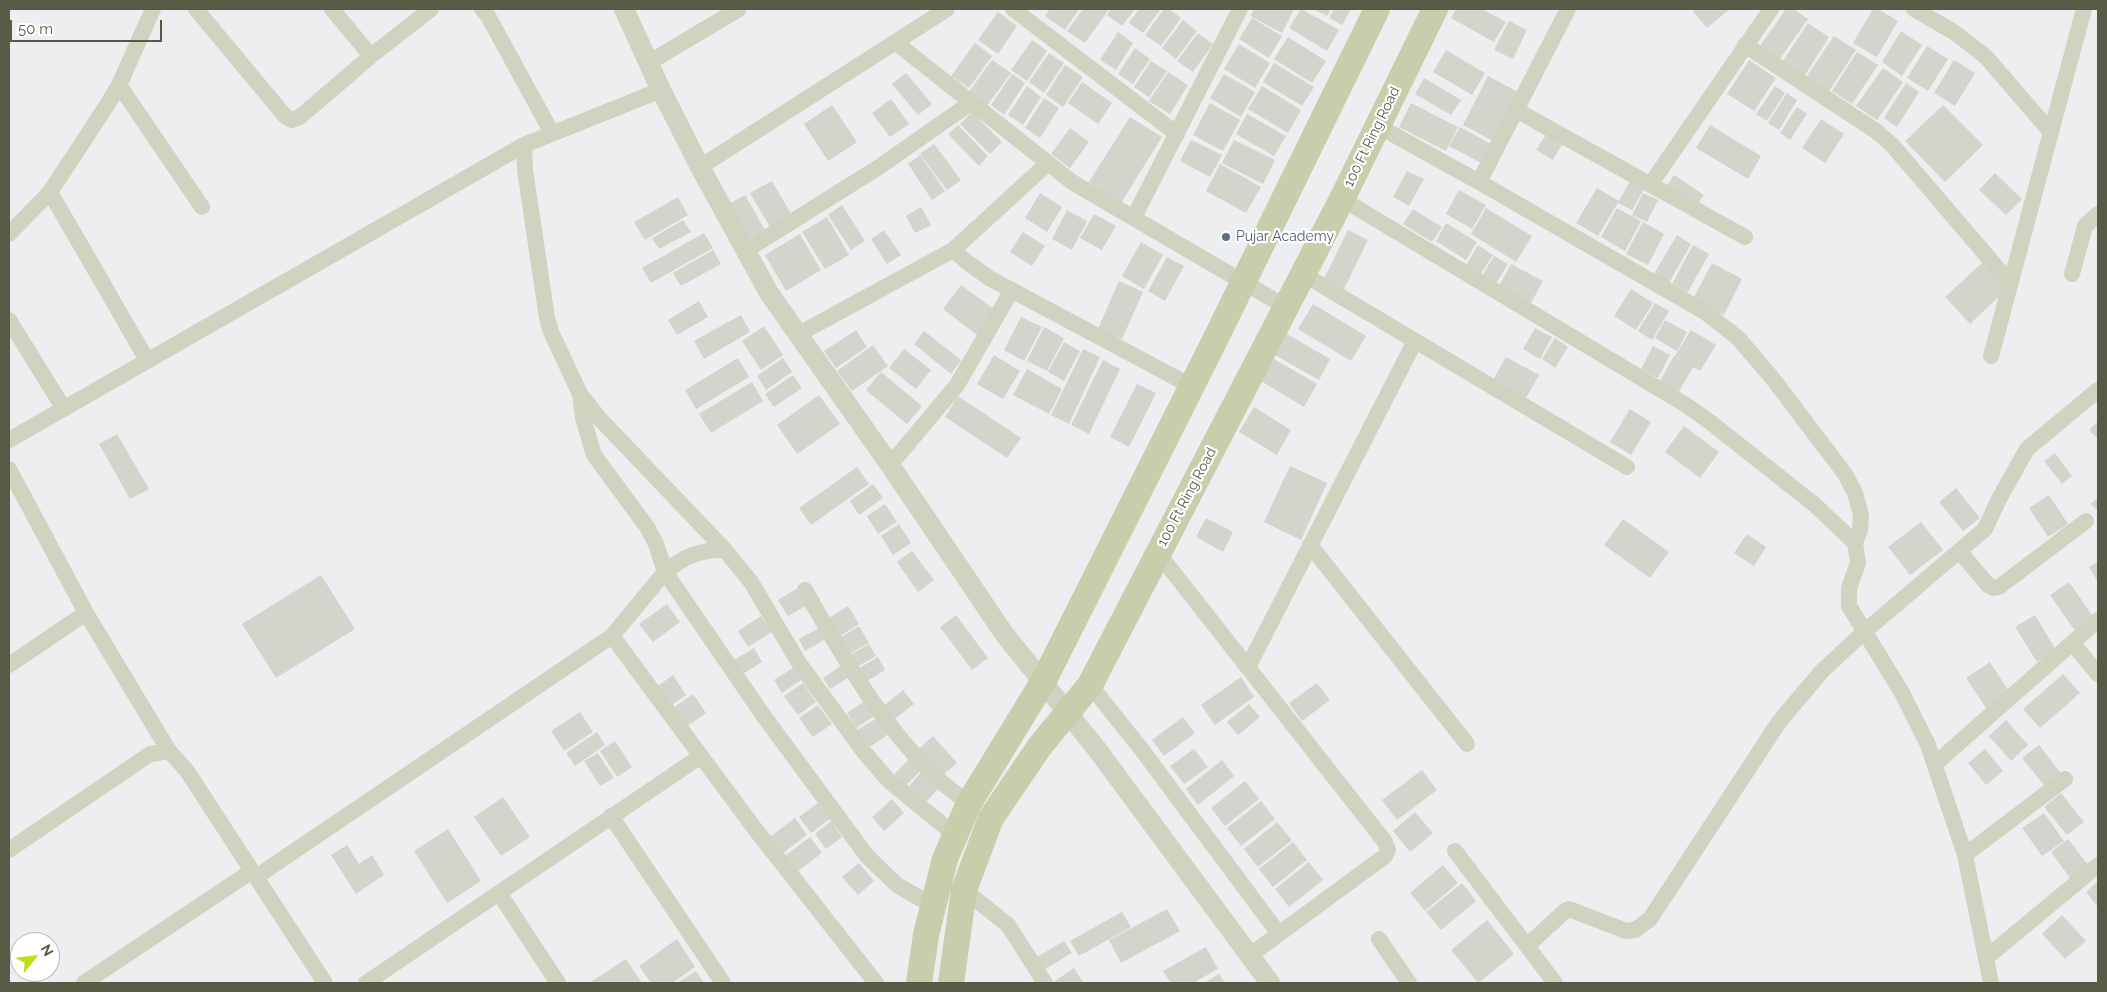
<!DOCTYPE html>
<html>
<head>
<meta charset="utf-8">
<style>
  body { margin:0 }
  #map { position:relative; width:2107px; height:992px; overflow:hidden; background:#eceef0; font-family:Raleway,sans-serif }
  canvas { display:block }
  .frame { position:absolute; inset:0; border:10px solid #585a45; pointer-events:none }
  .north { position:absolute; left:10px; top:932px; width:50px; height:50px; box-sizing:border-box; background:#fff; border:1px solid #bcbdb5; border-radius:50%; rotate:61deg; font-size:14px; font-weight:700; line-height:20px; text-align:center; color:#585a45 }
  .north::after { content:''; display:block; margin:auto; width:18px; height:22px; background:#bae016; clip-path:polygon(50% 0,100% 100%,50% 72%,0 100%) }
  .scale { position:absolute; left:10px; top:20px; width:152px; height:22px; box-sizing:border-box; border:2px solid #585a45; border-top:0; padding-left:6px; font-size:15px; line-height:18px; white-space:nowrap; color:#585a45; -webkit-text-stroke:4px #fff; paint-order:stroke }
</style>
</head>
<body>
<div id="map">
<canvas width="2107" height="992"></canvas>
<div class="frame"></div>
<div class="north">N</div>
<div class="scale">50 m</div>
</div>
<script>
const ctx = document.querySelector('canvas').getContext('2d');
ctx.lineJoin = 'round';
function paint(path, color) { ctx.fillStyle = color; ctx.fill(path, 'evenodd'); }
function strokePath(path, color, width, dash) { ctx.strokeStyle = color; ctx.lineWidth = width; ctx.lineCap = dash ? 'butt' : 'round'; ctx.setLineDash(dash || []); ctx.stroke(path); }
function drawText(font, color, halo, rows, align = 'center') {
  ctx.font = font + ' Raleway,sans-serif'; ctx.lineWidth = 4.5; ctx.setLineDash([]); ctx.textBaseline = 'middle'; ctx.strokeStyle = halo; ctx.fillStyle = color; for (const [text, x, y, turn = 0] of rows) {
    ctx.save(); ctx.translate(x, y); ctx.rotate((+turn || 0) * Math.PI / 180); ctx.textAlign = isNaN(turn) ? turn : align; if (halo) ctx.strokeText(text, 0, 0); ctx.fillText(text, 0, 0); ctx.restore();
  }
}
paint(new Path2D(`
  M1050,9h29l-14,21 -20,-14z
  M1083,9h26l-24,34 -18,-12z
  M1111,9h24l-13,17 -15,-11z
  M1139,9h22l-18,24 -14,-10z
  M1164,9h5l12,9 -20,28 -16,-11z
  M1254,9h34l5,2 -11,22 -32,-17z
  M1301,9l38,21 -12,21 -38,-23z
  M1313,9h18l-4,7z
  M1334,9h17l-9,16 -13,-7z
  M1456,9h26l24,13 -12,20 -43,-24z
  M1696,9h34l-23,19 -14,-17z
  M1786,9h7l15,10 -29,41 -19,-14z
  M1873,9h5l20,12 -21,36 -24,-14z
  M998,12l19,14 -19,28 -20,-14z
  M1252,18l30,18 -13,22 -30,-19z
  M1183,20l14,11 -21,28 -14,-11z
  M1509,21l18,9 -14,29 -19,-9z
  M1808,23l21,14 -24,38 -22,-14z
  M1901,31l21,14 -20,31 -20,-14z
  M1118,32l15,11 -17,27 -16,-10z
  M1198,33l15,11 -20,28 -16,-11z
  M1834,36l22,14 -27,41 -22,-15z
  M1288,37l38,24 -14,22 -38,-24z
  M1032,40l15,11 -20,30 -16,-11z
  M975,43l17,13 -23,32 -18,-12z
  M1239,44l31,19 -15,25 -31,-19z
  M1927,46l21,13 -20,32 -21,-13z
  M1135,48l15,11 -17,25 -15,-10z
  M1446,50l39,23 -13,22 -39,-23z
  M1857,52l21,13 -26,39 -20,-13z
  M1049,53l15,10 -20,30 -15,-11z
  M992,60l19,13 -25,34 -18,-14z
  M1749,60l27,18 -22,33 -27,-17z
  M1954,60l21,13 -20,33 -21,-13z
  M1151,61l16,10 -18,26 -15,-10z
  M1274,63l40,24 -12,19 -39,-24z
  M1065,65l18,12 -20,30 -17,-12z
  M1883,68l20,14 -26,38 -21,-14z
  M1168,72l20,13 -18,29 -21,-13z
  M906,73l26,31 -14,11 -26,-31z
  M1012,74l13,9 -21,32 -13,-10z
  M1224,74l31,18 -14,25 -31,-19z
  M1488,76l32,17 -25,49 -32,-17z
  M1424,78l37,22 -10,15 -36,-21z
  M1082,82l30,21 -14,21 -30,-21z
  M1906,83l13,9 -22,35 -13,-9z
  M1027,86l14,11 -18,28 -15,-10z
  M1262,86l39,24 -13,23 -40,-24z
  M1775,86l10,7 -18,28 -11,-7z
  M1787,93l10,7 -18,30 -11,-7z
  M1044,98l15,10 -19,30 -15,-10z
  M891,99l18,25 -19,13 -18,-24z
  M1210,103l30,17 -17,31 -30,-16z
  M1411,103l47,24 -12,24 -47,-24z
  M832,105l25,37 -29,19 -24,-37z
  M1943,105l40,40 -38,37 -40,-41z
  M1797,107l10,7 -17,26 -10,-7z
  M972,112l30,30 -12,12 -30,-30z
  M1247,114l39,22 -12,20 -38,-22z
  M1130,117l32,20 -41,66 -32,-21z
  M1821,119l23,15 -19,29 -23,-15z
  M958,125l30,31 -9,10 -31,-32z
  M1710,125l51,31 -13,23 -52,-31z
  M1460,127l31,17 -10,19 -32,-17z
  M1070,128l19,14 -19,26 -19,-14z
  M1547,133l16,10 -10,17 -17,-10z
  M1191,140l31,15 -12,22 -30,-16z
  M1234,140l41,20 -12,24 -41,-21z
  M934,144l27,36 -14,10 -27,-36z
  M920,155l25,36 -13,9 -24,-36z
  M1220,164l41,23 -15,26 -40,-22z
  M1407,171l17,8 -15,27 -16,-9z
  M1995,173l27,26 -16,16 -27,-25z
  M1674,175l30,20 -9,13 -30,-19z
  M772,181l19,33 -21,13 -20,-34z
  M1630,181l14,8 -12,21 -14,-7z
  M1597,188l22,13 -21,35 -22,-13z
  M1459,190l27,15 -14,24 -26,-15z
  M1040,193l22,14 -15,25 -22,-14z
  M1643,193l15,7 -11,22 -15,-7z
  M745,195l20,35 -15,8 -19,-35z
  M678,197l10,18 -43,25 -11,-18z
  M842,205l23,36 -14,9 -23,-35z
  M921,207l10,18 -16,8 -9,-17z
  M1486,208l46,28 -16,26 -45,-28z
  M1617,208l24,13 -16,30 -24,-14z
  M1413,209l29,18 -10,15 -29,-18z
  M1067,210l20,11 -15,29 -20,-11z
  M1094,214l22,12 -14,24 -22,-12z
  M827,217l22,38 -24,14 -23,-37z
  M683,220l8,12 -32,17 -7,-11z
  M1643,222l21,12 -16,31 -22,-11z
  M1446,223l31,19 -11,18 -30,-19z
  M884,230l17,25 -14,9 -16,-25z
  M1348,230l20,10 -26,53 -20,-10z
  M1023,232l22,14 -13,20 -22,-14z
  M704,233l9,15 -62,35 -9,-15z
  M800,234l21,36 -35,21 -21,-36z
  M1677,235l14,9 -22,39 -15,-9z
  M1141,242l22,13 -19,34 -22,-13z
  M1478,245l15,10 -15,23 -14,-9z
  M1693,245l16,9 -21,38 -16,-8z
  M713,250l8,14 -40,22 -8,-13z
  M1494,256l14,8 -14,23 -14,-8z
  M1167,257l17,9 -19,35 -17,-10z
  M1983,262l25,26 -38,36 -25,-27z
  M1712,263l30,16 -18,36 -31,-16z
  M1511,264l32,17 -12,22 -32,-17z
  M1119,281l24,11 -21,47 -24,-10z
  M961,285l34,25 -18,25 -34,-26z
  M1631,289l22,14 -17,27 -22,-14z
  M699,301l9,16 -31,18 -9,-15z
  M1655,303l14,8 -17,29 -14,-9z
  M1313,304l53,32 -15,25 -53,-32z
  M741,315l9,17 -46,27 -10,-18z
  M1021,317l21,10 -18,34 -20,-11z
  M1665,320l22,12 -10,19 -22,-13z
  M764,326l19,29 -22,15 -19,-29z
  M1044,327l20,11 -17,33 -20,-10z
  M1535,328l17,9 -12,22 -17,-10z
  M856,330l11,17 -31,21 -12,-17z
  M1691,330l25,15 -16,26 -7,-4 -17,30 -19,-11 17,-30 15,9 -14,-9z
  M924,331l37,29 -10,14 -37,-30z
  M1287,334l43,25 -11,21 -44,-25z
  M1555,338l13,9 -13,21 -13,-9z
  M1064,342l16,9 -16,30 -16,-9z
  M873,345l15,21 -36,25 -15,-20z
  M1653,346l17,9 -12,23 -17,-9z
  M904,349l27,21 -15,19 -27,-21z
  M1083,349l17,8 -31,67 -18,-9z
  M994,355l26,16 -17,28 -26,-15z
  M1506,357l33,18 -13,23 -33,-18z
  M738,358l11,19 -53,32 -11,-19z
  M783,358l9,14 -26,18 -9,-14z
  M1274,359l43,25 -13,23 -43,-26z
  M1103,360l17,9 -31,65 -18,-9z
  M1027,369l35,20 -13,25 -36,-19z
  M881,372l41,34 -15,18 -41,-34z
  M793,375l9,13 -28,19 -9,-13z
  M752,382l11,19 -52,32 -12,-19z
  M1137,384l19,9 -27,54 -19,-10z
  M819,395l21,29 -43,30 -20,-29z
  M958,396l63,42 -14,20 -62,-41z
  M1254,407l37,23 -14,25 -38,-23z
  M1630,409l21,13 -20,33 -21,-13z
  M2098,421v18l-9,-9z
  M1684,426l35,26 -19,26 -35,-26z
  M117,434l32,55 -19,10 -31,-55z
  M2055,453l17,23 -10,8 -18,-23z
  M1290,466l37,17 -26,57 -37,-18z
  M857,467l12,17 -58,41 -12,-17z
  M873,484l10,14 -24,17 -9,-14z
  M1956,488l24,30 -17,13 -24,-29z
  M2049,495l19,29 -20,13 -19,-29z
  M2098,497v14l-7,-7z
  M885,504l12,18 -19,12 -11,-18z
  M1206,518l27,14 -10,20 -27,-15z
  M1623,519l46,33 -19,26 -46,-33z
  M1921,522l22,28 -33,25 -22,-28z
  M899,524l12,19 -18,12 -12,-19z
  M1747,534l19,13 -12,19 -20,-13z
  M912,551l22,29 -16,12 -21,-30z
  M2098,561v22l-9,-16z
  M321,575l34,54 -79,49 -34,-54z
  M2069,582l25,36 -19,13 -25,-36z
  M801,586l10,17 -23,13 -10,-16z
  M667,604l13,18 -27,20 -14,-18z
  M848,606l11,18 -22,14 -11,-18z
  M956,615l32,43 -16,12 -32,-43z
  M2035,615l21,35 -19,12 -22,-35z
  M761,616l11,16 -24,15 -10,-16z
  M823,626l6,11 -24,14 -6,-12z
  M859,626l10,17 -22,12 -9,-16z
  M869,644l7,12 -21,12 -7,-12z
  M754,648l8,14 -23,14 -8,-14z
  M878,657l7,13 -21,13 -8,-13z
  M1990,662l20,31 -24,15 -20,-30z
  M844,664l7,12 -21,13 -7,-11z
  M793,668l8,12 -19,13 -8,-13z
  M2063,674l17,19 -40,35 -17,-19z
  M673,675l13,20 -18,13 -13,-20z
  M1241,677l13,20 -39,28 -14,-20z
  M803,683l13,19 -18,13 -14,-19z
  M1317,683l13,17 -28,21 -13,-18z
  M903,690l11,14 -23,18 -11,-13z
  M693,694l13,19 -23,16 -13,-19z
  M866,700l10,15 -20,13 -9,-15z
  M1249,704l11,13 -22,18 -11,-13z
  M818,705l14,19 -19,13 -14,-19z
  M580,712l13,20 -29,19 -13,-20z
  M878,717l11,17 -21,14 -12,-17z
  M1183,717l12,16 -31,23 -12,-16z
  M2006,720l22,25 -17,16 -22,-25z
  M597,732l8,13 -30,21 -9,-13z
  M933,736l24,27 -16,14 -24,-26z
  M615,741l17,26 -15,10 -17,-26z
  M2039,745l24,31 -16,13 -25,-31z
  M1194,749l14,18 -24,17 -14,-18z
  M1985,749l18,22 -17,14 -18,-22z
  M598,753l16,25 -14,8 -16,-25z
  M908,760l12,11 -16,17 -12,-11z
  M1222,760l12,16 -36,29 -12,-16z
  M1422,770l15,20 -40,30 -15,-20z
  M921,772l18,16 -17,18 -17,-15z
  M1245,781l14,18 -34,27 -14,-18z
  M2061,793l23,29 -17,13 -23,-28z
  M503,797l27,40 -29,19 -27,-39z
  M892,799l12,14 -20,18 -12,-14z
  M1261,801l14,18 -34,27 -14,-18z
  M819,802l11,17 -19,14 -12,-16z
  M1415,812l18,21 -23,19 -17,-21z
  M2044,813l20,28 -22,15 -20,-28z
  M795,818l12,17 -28,21 -12,-17z
  M831,821l11,16 -16,12 -11,-15z
  M1277,822l15,18 -34,27 -14,-18z
  M448,829l33,52 -34,22 -33,-52z
  M810,837l12,16 -28,21 -12,-16z
  M2068,839l20,26 -18,13 -19,-26z
  M1293,842l14,18 -34,27 -14,-18z
  M347,845l12,19 13,-9 12,20 -28,19 -25,-39z
  M1309,862l14,18 -34,27 -14,-18z
  M859,863l15,18 -16,14 -16,-18z
  M1443,865l15,18 -33,28 -15,-18z
  M2098,881v26l-12,-15z
  M1462,883l14,18 -35,29 -15,-18z
  M1167,909l13,22 -59,32 -12,-23z
  M1122,912l9,15 -52,29 -9,-15z
  M2062,915l24,26 -21,18 -23,-25z
  M1487,920l27,34 -36,29 -27,-33z
  M677,939l18,28 -23,16h-21l-12,-17z
  M1064,941l8,12 -27,16 -8,-12z
  M1206,947l12,22 -25,14h-22l-8,-12z
  M626,959l16,24h-53z
  M1074,968l9,14 -31,1z
  M696,971l8,12h-27z
  M1219,974l6,9h-21z`), '#d2d5cb');
strokePath(new Path2D(`
  M196,9l89,107 7,4 8,-3 71,-61 60,-47
  M332,9l39,47
  M482,9l6,7 64,117
  M1013,9l164,125
  M1914,9l40,23 32,25 64,74
  M895,42l177,140 214,125
  M1745,45l131,86 17,15 117,137
  M648,63l91,-54
  M119,85l83,122
  M1516,110l229,127
  M1378,126l101,56 226,130 33,26 35,41 72,95 10,19 6,22 -1,15 -5,13
  M700,167l247,-158
  M1479,182l89,-173
  M1650,185l121,-176
  M50,192l97,168
  M1342,199l344,206 24,17 105,83 40,38 3,20 -9,25v18l53,87 26,52 37,110 26,128
  M1134,217l106,-208
  M9,234l41,-42 59,-90 10,-17 34,-76
  M953,250l14,12 22,16 202,108
  M745,251l134,-84 93,-65
  M1303,274l324,193
  M2072,274l13,-48 13,-12
  M9,320l55,89
  M797,335l156,-85 94,-86
  M1991,356l93,-347
  M580,394l19,24 126,132 26,32 48,81 65,89 24,28 67,55
  M9,440l515,-295 137,-55
  M890,465l67,-80 55,-95
  M9,469l77,144 83,138
  M1310,545l157,199
  M725,550c-24,-1 -42,7 -60,22l98,143 104,141 30,29 36,21
  M1960,552l28,33 6,3 5,-1 87,-66
  M1158,553l227,289 3,8 -3,6 -136,100
  M805,590c38,67 75,133 131,187 10,10 22,18 33,26
  M612,636l143,193 121,154
  M2072,643l26,31
  M9,665l77,-52
  M1248,667l167,-326
  M1090,685l52,65 137,184
  M1935,764l163,-144
  M611,816l112,167
  M9,850l141,-96 19,-3 18,20 138,212
  M1455,851l100,132
  M1965,855l100,-76
  M256,877l356,-241 53,-64 -9,-28 -9,-17 -53,-72 -11,-37 -3,-24 -29,-62 -4,-14 -22,-148 -1,-25
  M964,890l44,35 37,58
  M499,893l59,90
  M1379,939l30,44
  M1527,946l38,-35 4,-2 57,22 9,-1 15,-11 129,-197 43,-51 42,-39 121,-103 14,-30 28,-50 71,-59
  M1986,958l112,-93
  M84,983l168,-112
  M366,983l335,-227`), '#d1d2bf', 16);
strokePath(new Path2D(`
  M624,9l37,81 39,77 69,126 121,172 115,170 91,113 174,235`), '#d1d2bf', 20);
strokePath(new Path2D(`
  M919,983l7,-48 19,-76 24,-56 74,-121 170,-338 164,-335
  M951,983l13,-93 27,-72 49,-72 50,-61 252,-486 93,-190`), '#c8cdab', 26);
for (const [x, y, r, color] of [
  [1226,237,5,"#5c6f8a"]
]) { const dot = new Path2D(); dot.arc(x, y, r, 0, 2 * Math.PI); ctx.fillStyle = color; ctx.fill(dot); strokePath(dot, '#fff', 2); }
drawText('14px', '#585a45', '#fff', [
  ["100 Ft Ring Road",1372,137,-64],
  ["100 Ft Ring Road",1187,497,-62]
]);
drawText('14px', '#4e5e75', '#fff', [
  ["Pujar Academy",1236,237]
], 'left');
</script>
</body>
</html>
